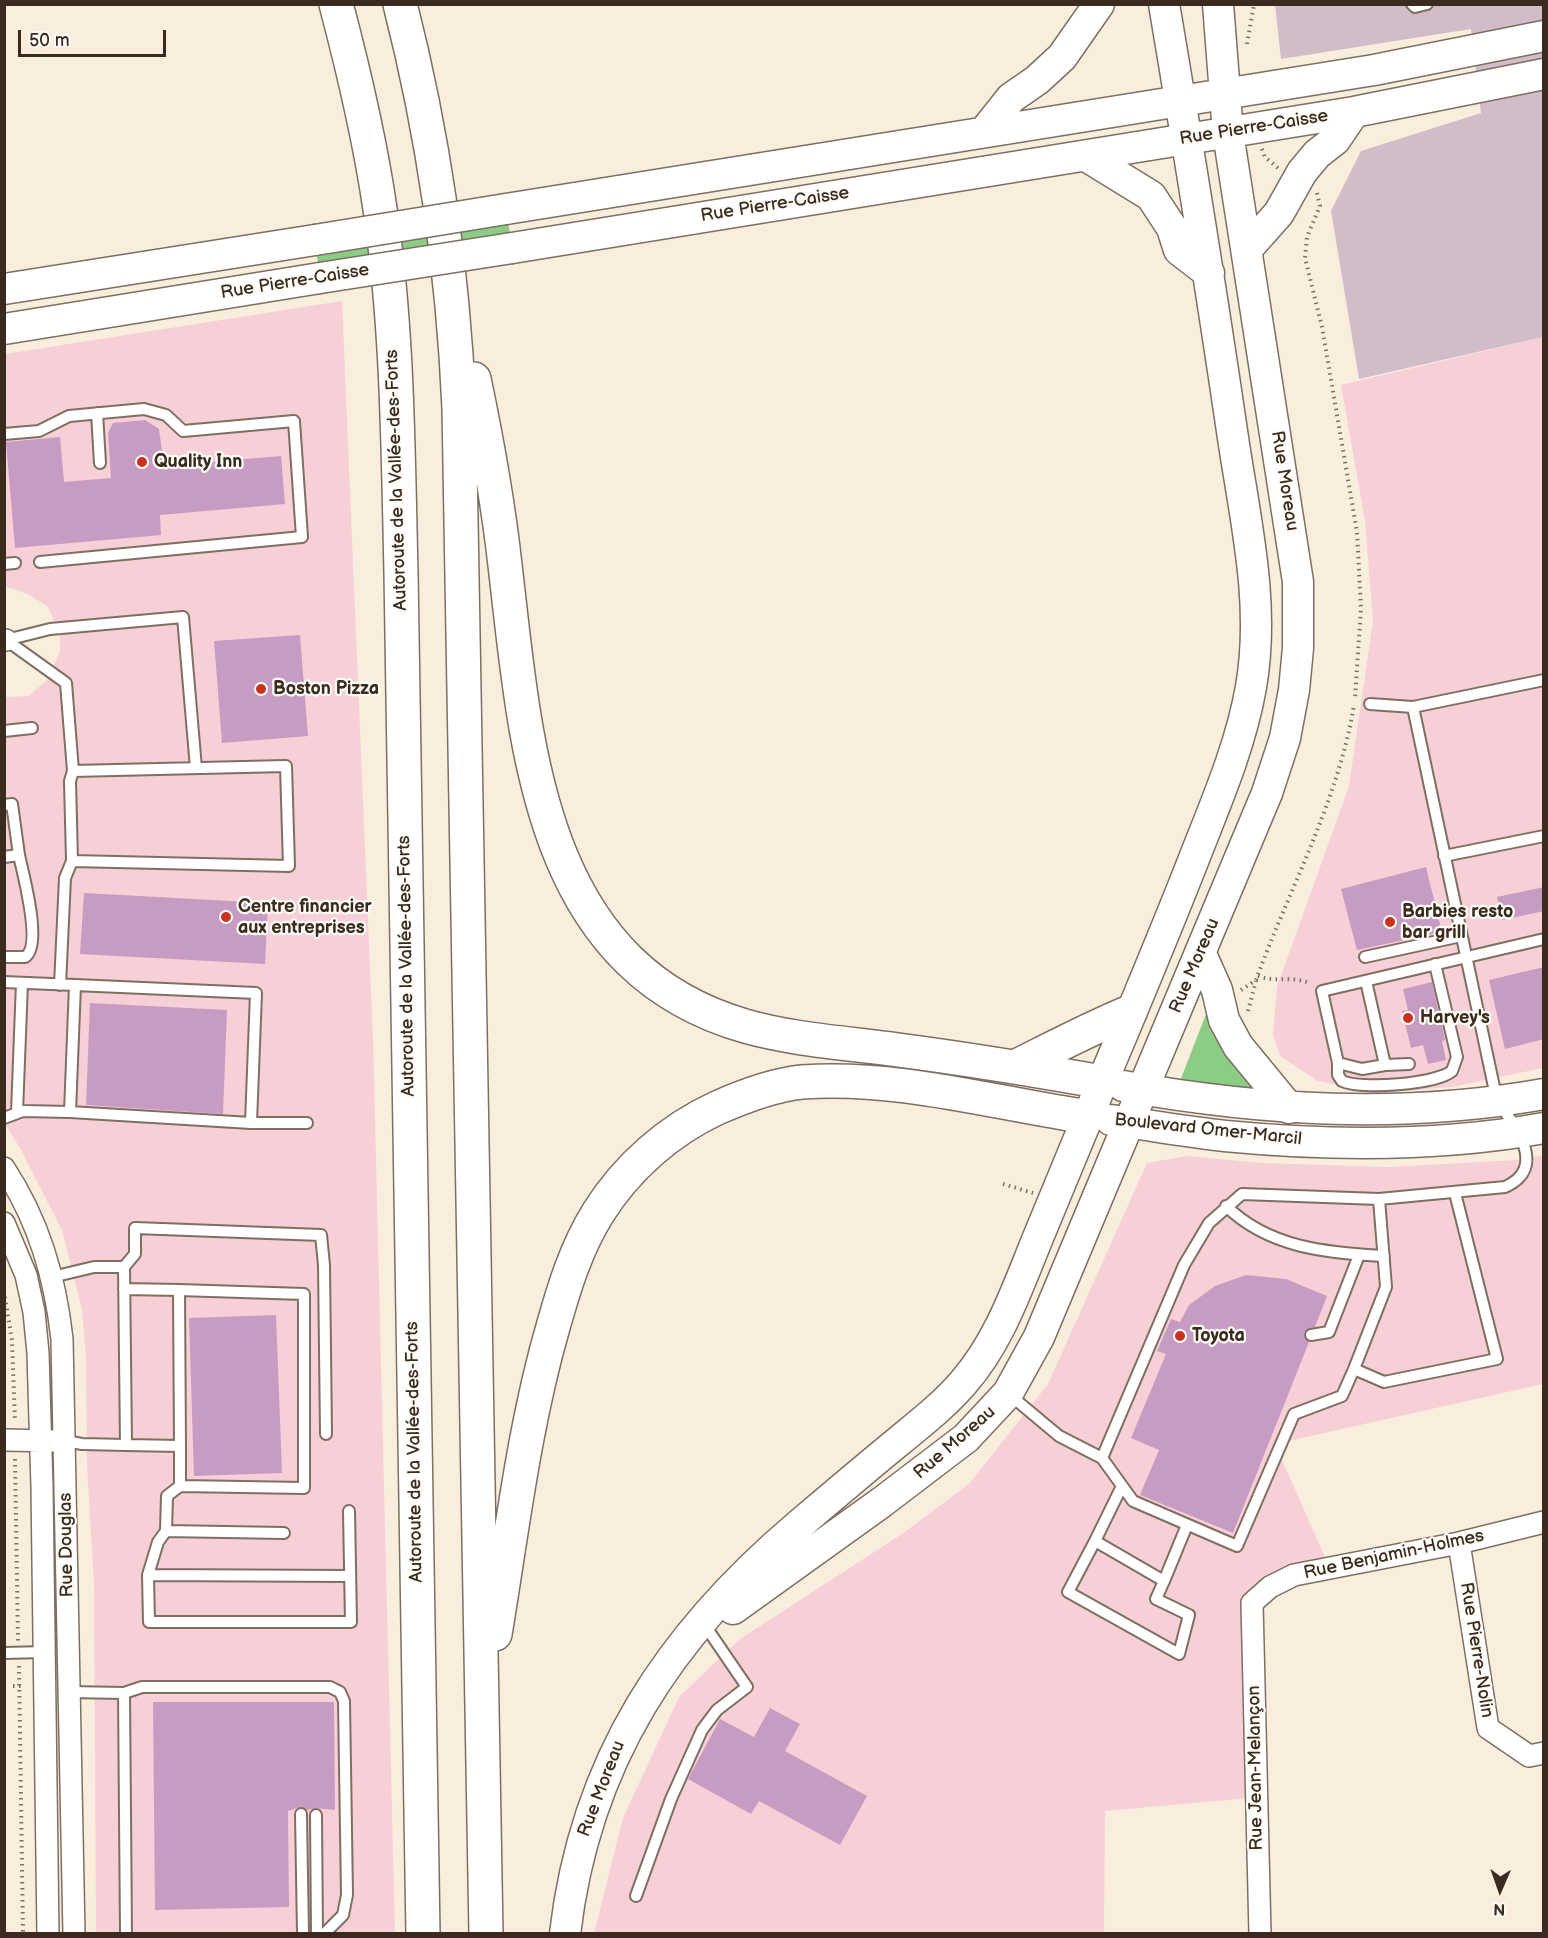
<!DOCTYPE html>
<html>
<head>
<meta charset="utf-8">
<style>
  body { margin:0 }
  #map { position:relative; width:1548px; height:1938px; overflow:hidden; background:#f9eede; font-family:"Balsamiq Sans",sans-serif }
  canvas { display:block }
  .frame { position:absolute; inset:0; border:6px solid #3b2a1e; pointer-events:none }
  .north { position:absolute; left:1470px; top:1860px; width:60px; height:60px; -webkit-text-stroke:4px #fdfcf7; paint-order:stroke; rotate:182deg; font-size:16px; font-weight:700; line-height:24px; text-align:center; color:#3b2a1e }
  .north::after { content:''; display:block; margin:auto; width:21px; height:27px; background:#3b2a1e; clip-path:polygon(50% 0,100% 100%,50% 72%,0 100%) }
  .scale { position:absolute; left:18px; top:30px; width:148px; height:27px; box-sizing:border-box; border:3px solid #3b2a1e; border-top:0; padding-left:8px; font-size:18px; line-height:21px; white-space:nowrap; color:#3b2a1e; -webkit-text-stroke:4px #fdfcf7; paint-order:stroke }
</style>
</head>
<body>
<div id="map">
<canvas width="1548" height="1938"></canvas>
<div class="frame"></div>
<div class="north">N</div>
<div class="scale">50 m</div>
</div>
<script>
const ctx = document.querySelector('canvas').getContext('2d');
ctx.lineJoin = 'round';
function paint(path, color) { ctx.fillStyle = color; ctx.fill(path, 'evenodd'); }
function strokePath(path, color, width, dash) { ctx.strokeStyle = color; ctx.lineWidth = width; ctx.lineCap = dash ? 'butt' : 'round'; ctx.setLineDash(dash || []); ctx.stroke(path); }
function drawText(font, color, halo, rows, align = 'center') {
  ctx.font = font + ' "Balsamiq Sans",sans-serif'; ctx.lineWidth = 4.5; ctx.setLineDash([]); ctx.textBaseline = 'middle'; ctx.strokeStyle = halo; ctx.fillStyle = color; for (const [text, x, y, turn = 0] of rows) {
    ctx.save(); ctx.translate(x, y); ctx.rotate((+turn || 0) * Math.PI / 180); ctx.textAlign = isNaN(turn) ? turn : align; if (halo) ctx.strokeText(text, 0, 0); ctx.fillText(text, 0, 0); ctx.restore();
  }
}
paint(new Path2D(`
  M342,301l31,739 22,893h-299l-2,-348 -7,-121 -1,-107 -4,-47 -20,-80 -42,-82 -15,-24 -1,-427 25,-1 19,-17 12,-28v-18l-12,-26 -18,-12 -25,-9v-232z
  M1543,337v731l-91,19 -74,6 -60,-12 -38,-25 -7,-21 4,-48 72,-201 24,-165 -8,-100 -24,-136z
  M1543,1155v229l-268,60 52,118 -75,39 9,196 -156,14 -1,122 -510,1 29,-116 56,-121 61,-58 162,-105 67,-50 79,-100 99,-221 40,-7 74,7 127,4 129,-7z`), '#f6cfd7');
paint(new Path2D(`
  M1275,5h268v332l-184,42 -28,-168 30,-60 120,-38 -10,-84 -190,30z`), '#d1bdc9');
paint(new Path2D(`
  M508,222l2,12 -191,32 -3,-13z
  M1208,1009l48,82 -76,-10z`), '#8ccd85');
paint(new Path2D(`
  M145,420l14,9 5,37 117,-10 4,48 -125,11 1,20 -146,13 -9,-106 54,-5 4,45 47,-4 -3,-45 5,-10z
  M300,635l8,101 -86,7 -8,-102z
  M1426,867l16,65 -85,18 -16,-61z
  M1544,887v24l-42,9 -5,-23z
  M84,893l184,10 -3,61 -185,-10z
  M1544,967v72l-39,10 -16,-69z
  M1432,982l13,58 -3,1 4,19 -18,4 -5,-19 -12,3 -9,-37 6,-1 -5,-21z
  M90,1003l137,7 -4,104 -137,-9z
  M1246,1275l40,4 41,17 -12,31 -11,5v5l5,5 -76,191 -93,-38 19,-45 -28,-12 35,-84 -9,-3 14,-32 9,3 9,-17 26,-19z
  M276,1315l6,158 -88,3 -5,-158z
  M153,1702h181l1,108 -20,-2 -8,2 -7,-3 -12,4 1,96 -134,3z
  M770,1708l30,16 -15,27 82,45 -27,49 -81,-44 -8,13 -63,-35 32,-60 34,18z`), '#c79cc3');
const lane = new Path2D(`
  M1412,4l3,3 12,-3
  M97,413l3,50
  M4,434l35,-3 30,-15 75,-7 22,6 17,16 111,-10 8,116 -262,25
  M4,564l11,-1
  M6,640l60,43 7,88 -3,10 2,80 -7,17 -5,107
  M6,640l44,-11 133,-12 13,151
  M1370,704l43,3
  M4,731l28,-3
  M4,805l8,-1 7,51 -15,2
  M1444,856l100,-20
  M72,861l217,5 -3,-100 -213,5
  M4,957h21c18,-11 -2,-83 -6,-102
  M1365,957l96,-21
  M1366,981l19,84 -23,4 -24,-6 -16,-72 222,-52
  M4,982l71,3 -5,127 -47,-1 -19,7
  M1338,1063v12l4,6c19,9 94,3 110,-10l5,-14 -22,-93
  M1385,1065l24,-1
  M17,1112l5,-129
  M70,1112l181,11 5,-130 -181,-8
  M251,1123h56
  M1379,1199l7,88 -32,82 30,13 113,-23 -42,-166
  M1226,1206c43,42 101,47 158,50
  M124,1267l11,-13v-26l186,7 3,30 2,169
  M52,1277l42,-10h30l2,178 -44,-1 -17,-3
  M124,1289l55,1 1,156 -54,-1
  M179,1290l125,4v194l-124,-2v-40
  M1311,1335l18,-3 30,-77
  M1010,1395l49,41 43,22 82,-193 25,-42 33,-29 137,5 126,-12c43,-19 11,-61 -8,-86l-84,-394 131,-27
  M1102,1458l31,43 104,45 57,-132 48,-18 12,-27
  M180,1486l-13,10 -1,35 -8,11 -10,33 1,47h202l-2,-111
  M1122,1486l-27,55 69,40 23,-56
  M166,1531l118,2
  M1095,1541l-27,51 111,62 10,-39 -33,-16 8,-18
  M148,1575l202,1
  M4,1653l41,-1
  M69,1692l55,1 2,241
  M124,1693l18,-6h188l10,5 4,9 3,194 -4,20 -19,19
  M301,1814l2,120
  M316,1815l1,119
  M636,1896l35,-97 31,-69 15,-20 30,-23 -43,-63`);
const street = new Path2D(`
  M4,640h2
  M4,1168c35,53 51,109 58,171l12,595
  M4,1223l22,52 8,37 4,41 4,134 6,447
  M4,1440l51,1
  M1459,1543l29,185 41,28 15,-3
  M1260,1934l-8,-331 18,-16 24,-12 165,-32 85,-21`);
const secondary = new Path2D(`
  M984,132l27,-34 26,-18 25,-23 37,-53
  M1086,156l65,40 21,32 7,22 30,23
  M506,209l868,-139 170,-34
  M512,248l842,-136 190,-38
  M1247,249l32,-36 23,-41 15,-18 18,-14 19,-28
  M4,289l311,-49
  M4,329l316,-51
  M1201,954l16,36 7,30 14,26 51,62
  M1123,1086c140,25 280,33 421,8
  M1111,1120c38,5 76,12 114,16 105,10 214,11 319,-8
  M733,1609l149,-107 84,-64 42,-45 31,-56 228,-544 18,-55 9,-48 4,-42v-66l-70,-449 -10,-129
  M565,1934c20,-173 104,-299 235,-410 33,-28 66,-56 99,-83 23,-19 45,-36 64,-58 36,-41 54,-94 74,-143 21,-50 41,-100 62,-150 33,-79 67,-159 98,-239 21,-53 44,-107 54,-164 15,-86 -7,-172 -19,-256 -21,-143 -44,-285 -68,-427`);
const highway = new Path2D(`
  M336,4c18,68 34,136 44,205 18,120 18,243 21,364l22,1361
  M400,4c34,133 53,267 59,404l27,1526
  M474,379c13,62 24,123 31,186 21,179 32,401 240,461 49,14 102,17 153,24 69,9 136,20 204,32
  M1015,1067c38,-19 76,-39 115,-55
  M495,1634c17,-102 29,-207 58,-307 11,-39 23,-79 45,-114 28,-45 71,-83 119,-105 27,-12 56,-23 85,-26 95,-7 192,21 286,35`);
strokePath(lane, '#7e6f61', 14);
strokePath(street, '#7e6f61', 24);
strokePath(secondary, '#7e6f61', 33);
strokePath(highway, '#7e6f61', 36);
strokePath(new Path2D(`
  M1247,44l7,-40
  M1262,149l3,8 13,11
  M1317,193l3,13 -13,31 -2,21 17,69 35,205 4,76 -6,90
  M1258,976c17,7 36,-1 53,8
  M1241,990l15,-10c33,-91 82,-178 98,-275
  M1248,1011l8,-30
  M1003,1184l30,9
  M4,1291l8,49 3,82
  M15,1459l3,182
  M19,1666l4,268
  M13,1686h8`), '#7e6f61', 4, [1.5, 4.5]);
strokePath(lane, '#fff', 10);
strokePath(street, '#fff', 21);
strokePath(secondary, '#fff', 30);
strokePath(highway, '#fff', 33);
const secondaryBridge = new Path2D(`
  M315,240l191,-31
  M320,278l192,-30`);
strokePath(secondaryBridge, '#7e6f61', 33, []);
strokePath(secondaryBridge, '#fff', 30);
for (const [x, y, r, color] of [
  [142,462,6,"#c8321e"],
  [261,689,6,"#c8321e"],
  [226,917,6,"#c8321e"],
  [1390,922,6,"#c8321e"],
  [1408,1018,6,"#c8321e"],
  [1180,1336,6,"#c8321e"]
]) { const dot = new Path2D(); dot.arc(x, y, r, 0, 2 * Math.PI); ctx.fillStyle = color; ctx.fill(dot); strokePath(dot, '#fdfcf7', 2); }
drawText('18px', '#3b2a1e', '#fdfcf7', [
  ["Rue Pierre-Caisse",1254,128,-9],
  ["Rue Pierre-Caisse",775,205,-9],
  ["Rue Pierre-Caisse",295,282,-9],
  ["Autoroute de la Vallée-des-Forts",397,480,-92],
  ["Rue Moreau",1284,481,81],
  ["Autoroute de la Vallée-des-Forts",407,966,-91],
  ["Rue Moreau",1195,966,-67],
  ["Boulevard Omer-Marcil",1208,1130,6],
  ["Rue Moreau",955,1443,-41],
  ["Autoroute de la Vallée-des-Forts",415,1452,-91],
  ["Rue Douglas",67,1545,-91],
  ["Rue Benjamin-Holmes",1394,1555,-12],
  ["Rue Pierre-Nolin",1476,1650,81],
  ["Rue Jean-Melançon",1256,1768,-91],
  ["Rue Moreau",602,1789,-69]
]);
drawText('bold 18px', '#3b2a1e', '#fdfcf7', [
  ["Quality Inn",154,462],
  ["Boston Pizza",273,689],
  ["Centre financier",238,907],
  ["aux entreprises",238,928],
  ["Barbies resto",1402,912],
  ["bar grill",1402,933],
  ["Harvey's",1420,1018],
  ["Toyota",1192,1336]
], 'left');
</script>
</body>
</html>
